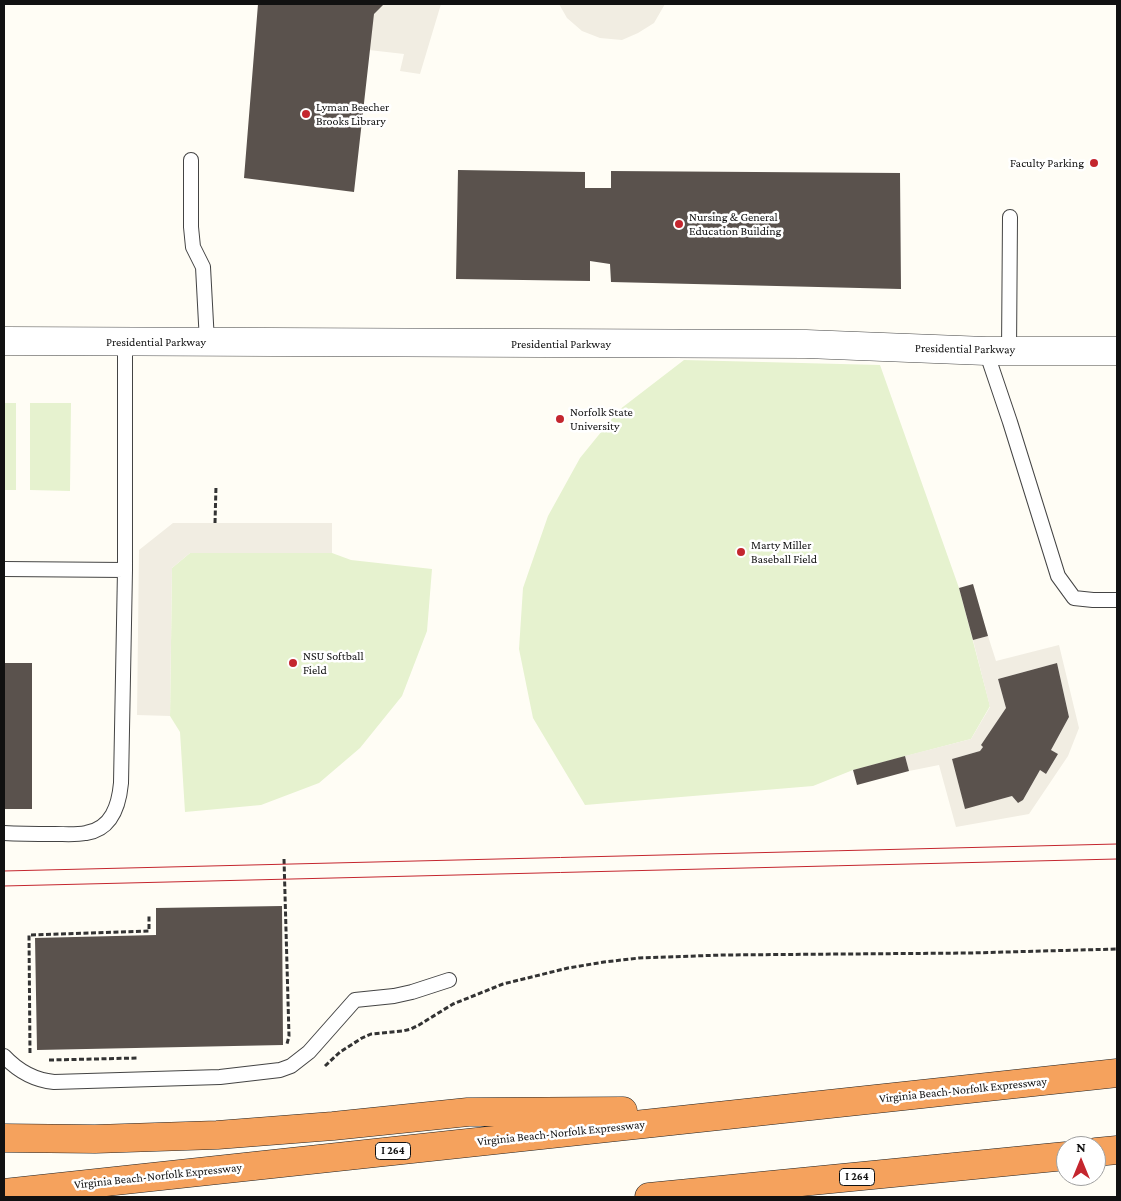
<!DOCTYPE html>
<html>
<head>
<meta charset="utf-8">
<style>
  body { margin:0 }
  #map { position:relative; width:1121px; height:1201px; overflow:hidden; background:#fffdf5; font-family:"Crimson Pro",serif }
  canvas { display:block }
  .frame { position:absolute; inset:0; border:5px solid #111; pointer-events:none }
  .north { position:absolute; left:1056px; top:1136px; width:50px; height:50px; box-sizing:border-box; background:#fff; border:1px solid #a0a0a0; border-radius:50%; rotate:0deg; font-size:14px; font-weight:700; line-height:20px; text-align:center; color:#111 }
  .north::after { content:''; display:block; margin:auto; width:18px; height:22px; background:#c4262e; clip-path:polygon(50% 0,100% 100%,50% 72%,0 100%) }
</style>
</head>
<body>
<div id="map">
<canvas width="1121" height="1201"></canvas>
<div class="frame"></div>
<div class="north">N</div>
</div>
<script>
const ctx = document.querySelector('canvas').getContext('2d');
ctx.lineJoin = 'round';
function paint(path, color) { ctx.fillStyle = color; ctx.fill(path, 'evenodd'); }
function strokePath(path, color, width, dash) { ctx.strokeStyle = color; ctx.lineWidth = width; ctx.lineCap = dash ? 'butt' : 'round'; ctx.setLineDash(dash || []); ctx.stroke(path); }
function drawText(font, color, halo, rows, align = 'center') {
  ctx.font = font + ' "Crimson Pro",serif'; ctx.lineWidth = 5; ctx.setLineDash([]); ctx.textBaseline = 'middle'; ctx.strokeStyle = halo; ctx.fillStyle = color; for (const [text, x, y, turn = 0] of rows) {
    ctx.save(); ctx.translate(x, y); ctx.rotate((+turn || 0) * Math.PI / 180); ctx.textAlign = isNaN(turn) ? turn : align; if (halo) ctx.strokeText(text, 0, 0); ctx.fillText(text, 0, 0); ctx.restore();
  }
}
paint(new Path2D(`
  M684,360l196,5 79,223 31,118 -19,33 -118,31 -40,16 -228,19 -52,-87 -14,-69 4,-61 25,-72 32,-58 39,-48z
  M4,403h12v87h-12z
  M30,403h41l-1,88 -40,-1z
  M190,553h142l19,7 81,9 -5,62 -25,65 -42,52 -41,35 -58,22 -76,7 -5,-80 -10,-16 2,-148z`), '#e6f2cf');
paint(new Path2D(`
  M384,4h57l-21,70 -20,-3 4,-17 -35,-4 5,-36z
  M559,4h106l-11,19 -16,10 -16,7 -22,-2 -18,-7 -15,-13z
  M173,523h159v30h-142l-18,15 -2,148 -33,-1 2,-165z
  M988,636l8,25 63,-16 20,83 -11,28 -39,58 -73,13 -17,-62 -30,6 -4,-15 66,-17 19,-32 -17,-67zM1057,663l12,54 -18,33 7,4 -12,20 -6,-4 -17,30 -5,3 -6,-7 -47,12 -13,-49 28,-8 3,-4 -1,-2 24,-37 -8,-29z`), '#f1ede2');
paint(new Path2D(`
  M258,4h126l-10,10 -20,178 -110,-14z
  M458,170l127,2v16h26v-17l289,2 1,116 -290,-7 -1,-18 -20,-3v20l-134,-2z
  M973,584l15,52 -15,4 -14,-52z
  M4,663h28v146h-28z
  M1057,663l12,54 -18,33 7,4 -12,20 -6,-4 -17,30 -5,3 -6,-7 -47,13 -13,-50 28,-8 3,-4 -2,-2 25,-37 -8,-29z
  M905,756l4,15 -52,14 -4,-15z
  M282,906l1,139 -246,5 -2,-112 121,-3v-27z`), '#5a524d');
const lane = new Path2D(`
  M191,160v67l2,20 10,20 4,75
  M986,351l24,71 48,154 16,22 19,2h24
  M1009,351l1,-134
  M4,569l121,1
  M4,833c17,1 34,1 51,1 10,0 21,1 31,-1 26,-4 33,-28 35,-50l4,-213v-228
  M4,1056c14,15 30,24 50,26l166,-5 60,-7 11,-4 18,-14 46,-52 39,-4 18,-4 37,-12`);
const street = new Path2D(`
  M4,341l802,3 180,7h131`);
const highway = new Path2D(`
  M4,1138l91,1 122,-4 116,-9 135,-14 155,-1
  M1096,1152l21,-2
  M4,1193l1113,-120
  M649,1197l417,-41`);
strokePath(lane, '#444', 16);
strokePath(street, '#444', 29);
strokePath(highway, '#222', 29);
strokePath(new Path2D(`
  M215,523l1,-37
  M284,859l5,177 -2,8
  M30,1053l-1,-118 120,-4v-17
  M49,1060l89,-2
  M325,1066l15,-14 22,-14 9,-4 32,-3 8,-2 8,-4 34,-21 50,-20 65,-16 36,-6 35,-4 83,-3 248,-2 147,-4`), '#333', 3, [5, 2.5]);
strokePath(lane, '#fff', 14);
strokePath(street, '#fff', 28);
strokePath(highway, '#f5a25d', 28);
strokePath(new Path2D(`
  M4,871l1113,-27
  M4,886l1113,-27`), '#c4262e', 1);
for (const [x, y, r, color] of [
  [306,114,5,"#c4262e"],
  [1094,163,5,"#c4262e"],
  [679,224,5,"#c4262e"],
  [560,419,5,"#c4262e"],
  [741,552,5,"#c4262e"],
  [293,663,5,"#c4262e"]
]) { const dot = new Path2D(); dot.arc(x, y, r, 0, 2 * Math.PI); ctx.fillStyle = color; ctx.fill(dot); strokePath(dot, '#fff', 2); }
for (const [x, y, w] of [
  [393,1151,35],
  [857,1177,35]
]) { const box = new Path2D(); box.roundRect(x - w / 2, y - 8.5, w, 17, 4); ctx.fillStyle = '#fff'; ctx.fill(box); strokePath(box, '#111', 1); }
drawText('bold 11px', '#111', null, [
  ["I 264",393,1151],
  ["I 264",857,1177]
]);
drawText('12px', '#111', '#fff', [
  ["Lyman Beecher",316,107],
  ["Brooks Library",316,121],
  ["Faculty Parking",1084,163,"right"],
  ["Nursing & General",689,217],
  ["Education Building",689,231],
  ["Norfolk State",570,412],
  ["University",570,426],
  ["Marty Miller",751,545],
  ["Baseball Field",751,559],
  ["NSU Softball",303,656],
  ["Field",303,670]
], 'left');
drawText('12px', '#111', '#fff', [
  ["Presidential Parkway",156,342],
  ["Presidential Parkway",561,344],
  ["Presidential Parkway",965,349,1],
  ["Virginia Beach-Norfolk Expressway",963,1090,-6],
  ["Virginia Beach-Norfolk Expressway",561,1133,-6],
  ["Virginia Beach-Norfolk Expressway",158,1176,-6]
]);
</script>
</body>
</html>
